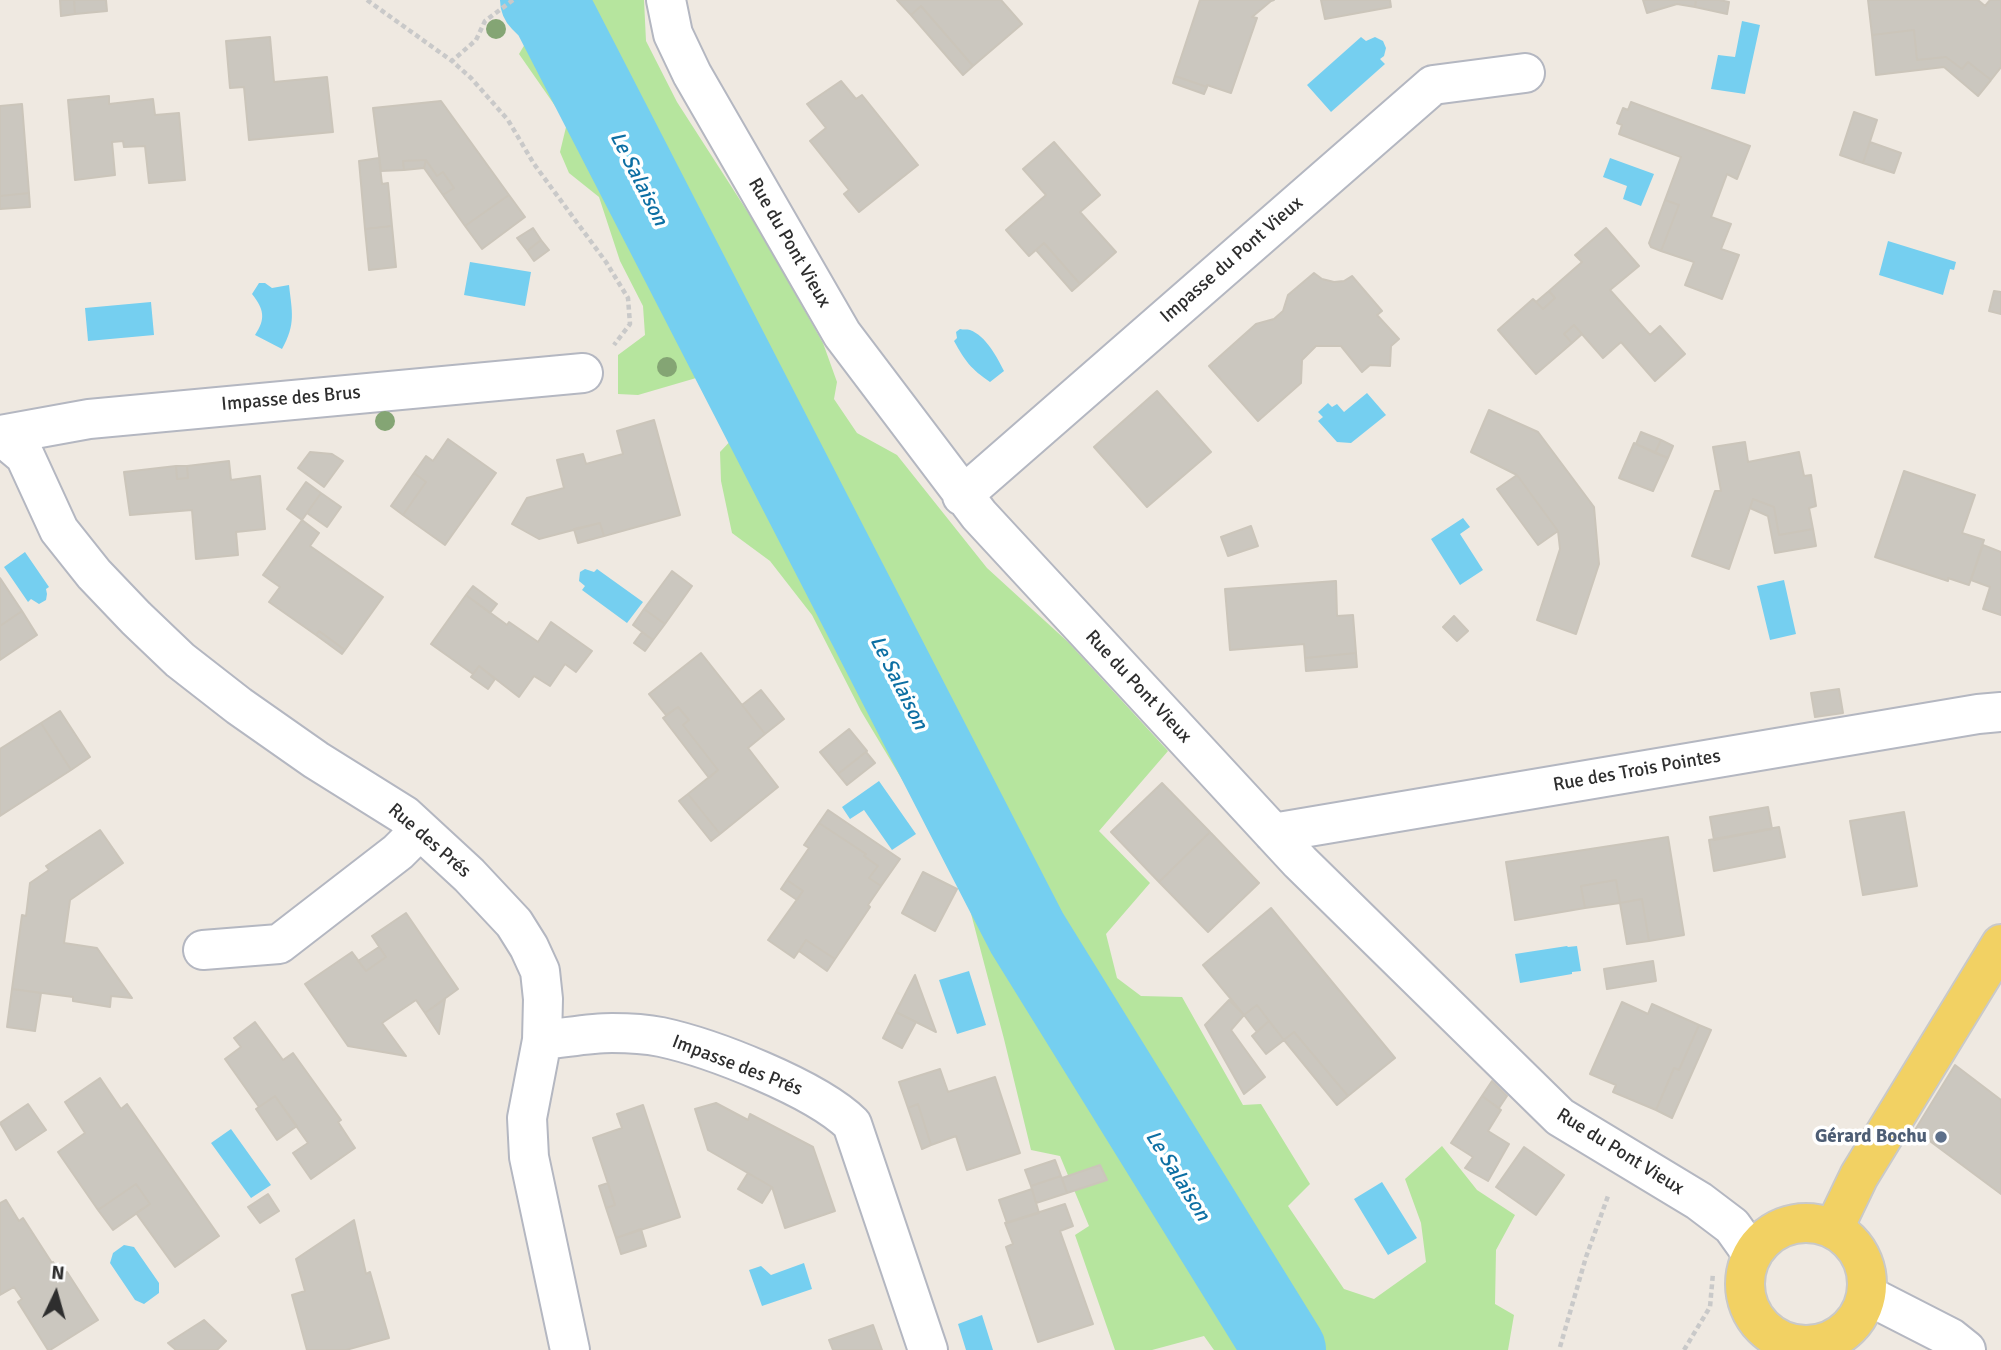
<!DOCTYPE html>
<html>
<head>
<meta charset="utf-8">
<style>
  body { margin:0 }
  #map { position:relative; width:2001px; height:1350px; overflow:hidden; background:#efe9e1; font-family:Signika,sans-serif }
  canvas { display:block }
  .north { position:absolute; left:21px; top:1259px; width:70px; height:70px; -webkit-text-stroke:5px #fff; paint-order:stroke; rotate:5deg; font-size:19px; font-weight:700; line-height:28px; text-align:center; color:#2e2e2e }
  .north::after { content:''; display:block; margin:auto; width:24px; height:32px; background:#2e2e2e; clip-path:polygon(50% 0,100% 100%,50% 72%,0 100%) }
</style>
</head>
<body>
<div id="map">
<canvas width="2001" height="1350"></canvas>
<div class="north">N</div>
</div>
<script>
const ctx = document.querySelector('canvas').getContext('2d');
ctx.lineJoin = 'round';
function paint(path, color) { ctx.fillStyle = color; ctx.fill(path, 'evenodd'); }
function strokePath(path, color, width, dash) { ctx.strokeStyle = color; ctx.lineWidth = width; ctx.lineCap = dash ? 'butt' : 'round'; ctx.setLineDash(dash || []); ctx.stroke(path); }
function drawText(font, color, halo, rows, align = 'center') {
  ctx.font = font + ' Signika,sans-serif'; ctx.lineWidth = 7; ctx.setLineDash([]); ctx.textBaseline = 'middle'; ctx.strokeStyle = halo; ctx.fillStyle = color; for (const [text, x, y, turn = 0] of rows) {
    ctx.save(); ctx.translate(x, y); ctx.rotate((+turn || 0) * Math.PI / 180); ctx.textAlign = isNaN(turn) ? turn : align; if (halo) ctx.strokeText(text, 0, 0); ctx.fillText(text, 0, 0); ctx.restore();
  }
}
paint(new Path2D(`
  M541,0h103l2,41 31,61 81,126 65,115 14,39 -3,17 23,34 40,22 90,113 81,74 100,109 -69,80 51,52 -44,51 11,44 24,18 41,1 61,108 18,-1 49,80 -22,22 56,83 30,10 52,-37 -5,-39 -16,-44 37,-33 35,44 38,25 -19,35 -1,54 19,11 -6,35h-294l-10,-14 -52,14h-37l-40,-115 14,-9 -29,-70 -29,-6 -27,-111 -45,-171 -47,-72 -51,-85 -49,-96 -42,-54 -38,-28 -11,-52 -1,-29 32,-34 -25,-49 -89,26 -20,-1v-39l27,-20 -2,-29 -23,-45 -21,-64 -30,-24 -9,-21 7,-29 -48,-69 9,-15 -9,-19z`), '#b6e59e');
paint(new Path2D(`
  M1742,21l18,4 -15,69 -34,-5 7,-34 17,2z
  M1361,37l5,4 9,-4 8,4 3,7 -2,8 -4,3 5,5 -54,48 -24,-27z
  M1610,158l44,16 -13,32 -18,-7 4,-13 -24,-9z
  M1888,241l68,21 -2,8 -4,-1 -7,26 -64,-20z
  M470,262l61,10 -6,34 -61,-11z
  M259,283h6l7,5 17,-3c3,27 7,39 -7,64l-27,-14c11,-16 9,-26 -3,-41z
  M151,302l3,33 -66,6 -3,-33z
  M960,329c3,1 7,0 10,1 16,6 27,27 34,41l-14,11c-19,-13 -25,-21 -36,-41l3,-3 -1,-6z
  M1367,393l19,22 -35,28 -14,-1 -19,-21 5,-4 -5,-5 10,-9 4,4 5,-3 7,8z
  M1463,518l7,9 -10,7 23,36 -23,15 -29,-46z
  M25,552l24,35 -3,2 1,5 -1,6 -7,4 -8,-5 -3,3 -24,-35z
  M585,569l9,3 3,-3 46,33 -16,21 -45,-33 3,-4 -6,-5 1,-9z
  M1784,580l12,54 -26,6 -13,-54z
  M879,781l37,53 -24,16 -28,-40 -14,9 -8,-12z
  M1567,946l1,1 9,-1 4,25 -9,1v2l-52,9 -5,-29z
  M969,971l17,54 -29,9 -18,-54z
  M231,1129l40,56 -20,13 -40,-55z
  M1382,1182l35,56 -29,17 -34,-56z
  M124,1245l10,2 25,36v10l-15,11 -9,-4 -25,-37 3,-10z
  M804,1263l8,26 -50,17 -13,-36 12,-4 10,9z
  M982,1315l11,35h-27l-8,-26z`), '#75cff0');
strokePath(new Path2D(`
  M541,0l11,11 475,922 258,417`), '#75cff0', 82);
const building = new Path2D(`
  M60,0h14l1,14 -14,2z
  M74,0h32l1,11 -32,3z
  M897,0h104l21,24 -49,42 -52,-60 -10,9z
  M1200,0h74l-3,1 -19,16 5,1 -26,75 -24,-8v2l-32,-11z
  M1321,0h69l1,7 -66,12z
  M1643,0h53l-1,7 -18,-3 -30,9z
  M1696,0h23l10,2 -2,12 -32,-7z
  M1868,0h110l7,6 5,-6h11v67l-10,13 -23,-18 -6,7 -16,-12 -29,3 -3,-30 -42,5z
  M921,6l52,60 -10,9 -52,-60z
  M1914,30l3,30 29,-3 16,12 6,-7 23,18 -13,16 -34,-29 -68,8 -4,-40z
  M270,37l4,45 53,-5 6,55 -84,8 -5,-53 -14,1 -4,-47z
  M1175,76l32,11 -3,7 -31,-11z
  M841,81l15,18 6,-4 56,70 -59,47 -15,-18 5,-4 -39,-49 16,-13 -19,-24z
  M109,96v8l44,-5 2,16 24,-2 6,67 -36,3 -4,-37 -21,1 -1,-6 -11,1 3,33 -40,5 -7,-80z
  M441,101l68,94 -44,31 -22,-31 11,-7 -11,-16 -6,4 -11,-16 -23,1 1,9 -23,1 -8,-63z
  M1631,102l119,44 -13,33 -10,-5 -16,43 20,7 -10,25 18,6 -17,44 -37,-14 9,-23 -33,-11 18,-46 -14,-5 16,-43 -62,-23 3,-9 -5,-2 6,-15 5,2z
  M22,104l7,89 -29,3v-90z
  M1854,112l23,8 -14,43 -23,-8z
  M1054,142l46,53 -20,17 36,40 -36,32 -36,-41 -15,13 -23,-26 40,-35 -23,-26z
  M1870,142l31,11 -7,20 -31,-10z
  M379,158l3,26 6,-1 4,43 -27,3 -6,-68z
  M426,160l11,16 6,-4 11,16 -11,7 -19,-27z
  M426,160l-2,8 -20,2 -1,-9z
  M29,193l1,14 -30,2v-13z
  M509,195l16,22 -43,32 -17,-23z
  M1665,200l14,5 -18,46 -10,-4 -2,-4z
  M392,226l4,41 -27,3 -4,-41z
  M533,228l8,12 -14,11 -10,-13z
  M1606,228l33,38 -29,24 40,45 10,-9 25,28 -30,27 -34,-39 -18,16 -29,-33 -10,9 8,9 -36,31 -38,-44 35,-31 10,10 12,-11 -6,-7 33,-29 -7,-7z
  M541,240l8,10 -15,11 -7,-10z
  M1044,243l36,41 -8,7 -36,-41z
  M1314,273l8,6 12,3 10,-1 8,-5 30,35 -5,4 22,24 -8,7 -1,20 -20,-1 -8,7 -21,-26h-25l-14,14 -1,23 -43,38 -49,-55 47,-42 18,-5 9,-8 5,-16z
  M1549,291l6,7 -12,11 -7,-7z
  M1994,291l7,1v22l-12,-3z
  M1574,325l8,9 -10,9 -8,-9z
  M1157,391l54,61 -64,55 -53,-60z
  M1489,410l49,22 56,75 5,57 -23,70 -39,-14 23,-71 -2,-18 -41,-56 -46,-23z
  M654,420l26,95 -76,21 -4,-13 -61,16 -27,-15 15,-26 37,-10 -7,-28 26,-6 3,10 37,-10 -6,-23z
  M1641,432l20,8 -6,13 -19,-9z
  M448,439l48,34 -51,72 -42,-30 23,-33 -12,-9 12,-17 7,5z
  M1661,440l12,6 -5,12 -13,-5z
  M1745,442l3,20 51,-10 5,24 7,-1 5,31 -7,2 4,21 -34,6 -5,-28 -21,-8 -24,70 -37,-13 23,-65h6l-8,-44z
  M1634,443l34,15 -15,33 -34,-13z
  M310,452l22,2 11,7 -19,26 -26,-19z
  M229,461l2,19 29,-4 5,53 -29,3 2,23 -42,4 -4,-49 -62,5 -6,-43 52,-6 1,13 11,-1 -1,-12z
  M176,466h11l1,12 -11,1z
  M1904,471l71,24 -13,38 22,7 -15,45 -21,-7v3l-73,-24z
  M414,473l12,9 -23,33 -12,-9z
  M1517,475l41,56 -20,14 -41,-56z
  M306,482l15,11 -19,27 -15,-11z
  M321,493l20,14 -14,20 -20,-14z
  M1753,499l21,8 5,28 34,-6 3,17 -41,7 -7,-37 -18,-8z
  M302,520l17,13 -9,13 73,51 -38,53 -26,-19 -3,4 -47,-33 11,-15 -17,-12z
  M600,523l4,13 -26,7 -4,-14z
  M1251,526l7,20 -30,10 -7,-19z
  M1983,545l18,7v63l-18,-6 7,-22 -19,-7z
  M672,571l20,15 -27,38 -21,-15z
  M0,578l22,33 -22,15z
  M1336,581l1,35 16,-1 3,38 -51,5 -1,-14 -74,6 -5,-61z
  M473,586l24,18 -7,9 -24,-18z
  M466,595l41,30 2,-3 29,20 13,-20 41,29 -16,21 -11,-8 -15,22 -16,-10 -15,21 -40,-31 -6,8 -42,-30z
  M644,609l21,15 -12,16 -20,-15z
  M22,611l15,24 -37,25v-34z
  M1454,616l14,15 -11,10 -14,-14z
  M319,631l26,19 -3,4 -26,-19z
  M642,632l11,8 -8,11 -11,-8z
  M701,653l64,81 -17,14 30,39 -58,47 -32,-40 30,-24 -35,-45 6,-5 -11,-13 -12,8 -17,-21z
  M1356,653l1,14 -51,4 -1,-13z
  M479,666l16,13 -7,10 -17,-12z
  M1839,689l4,24 -28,4 -4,-24z
  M761,690l23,29 -19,15 -23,-29z
  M678,707l11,13 -6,5 35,45 -9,8 -46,-60z
  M60,711l30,46 -19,13 -30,-47z
  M41,723l30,47 -71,46v-67z
  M849,729l18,22 -29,23 -18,-22z
  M866,752l9,11 -28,22 -9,-11z
  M1162,783l48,49 -51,50 -48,-50z
  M688,794l32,40 -9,7 -32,-40z
  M1768,807l4,22 -58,11 -4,-23z
  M828,810l72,49 -19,27 -12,-8 9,-12 -14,-10 2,-2 -47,-31z
  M1904,812l13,74 -54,9 -13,-74z
  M819,823l47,31 -2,2 14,10 -9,12 12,8 -13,19 2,2 -35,52 -29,-19 -12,18 -26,-18 35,-49 -16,-11 22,-32 -5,-3z
  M1779,827l6,30 -71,14 -5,-31z
  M100,830l23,33 -53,37 -6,43 33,5 35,50 -21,-2 -1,11 -37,-6v-4l-61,-8 10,-74 4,1 4,-33 19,-13 -3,-4z
  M1210,832l49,51 -51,49 -49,-50z
  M1668,837l16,98 -35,6 -7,-42 -22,4 -4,-23 -35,6 4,22 -70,12 -9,-58z
  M923,872l34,17 -22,42 -33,-18z
  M787,880l16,11 -6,9 -16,-11z
  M1616,880l4,23 -35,5 -4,-22z
  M1642,899l7,42 -22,3 -7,-41z
  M1271,908l124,150 -47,38 -54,-64 -10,8 -27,-35 -13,10 -41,-50z
  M406,913l52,76 -33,24 -9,-13 -34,23 24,33 -58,-10 -43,-62 47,-32 14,19 20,-14 -14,-21z
  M806,940l29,19 -8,12 -28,-20z
  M379,947l7,10 -20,14 -8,-10z
  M1653,961l3,20 -49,8 -3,-20z
  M915,975l21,57 -40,-20z
  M12,989l29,4 -6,38 -28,-4z
  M445,999l-6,35 -14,-21z
  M1229,1000l15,15 -13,15 34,47 -21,17 -39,-69z
  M1622,1002l26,12 4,-10 47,21 -20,45 -5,-2 -18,42 -43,-18 3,-7 -26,-11z
  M1257,1005l12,16 -12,11 -13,-17z
  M896,1012l20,10 -14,26 -19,-10z
  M1269,1021l15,19 -18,14 -14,-18z
  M255,1022l28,38 10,-7 48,67 -3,2 17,26 -44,31 -18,-26 15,-10 -33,-47 -16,11 -34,-48 16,-12 -7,-9z
  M1699,1025l12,5 -39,88 -16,-8 18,-42 5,2z
  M1294,1032l54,64 -11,9 -53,-65z
  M1955,1065l46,35v94l-86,-64z
  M940,1069l8,23 47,-15 25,76 -53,17 -11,-34 -25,9 -13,-41 -10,4 -9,-26z
  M100,1078l21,31 6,-5 92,132 -44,31 -39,-54 14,-9 -14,-20 -38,26 -40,-58 27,-19 -20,-31z
  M1492,1081l15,15 -8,12 -17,-12z
  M275,1096l22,30 -20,14 -21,-31z
  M1482,1096l19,14 -13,21 21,13 -21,37 -23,-13 8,-11 -22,-14z
  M716,1103l32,17 2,-6 63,33 22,64 -50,17 -13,-41 -64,-37 -13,-41z
  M28,1104l18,26 -30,20 -16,-27z
  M918,1104l13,41 -9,4 -14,-41z
  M643,1105l37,112 -64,21 -10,-30 9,-3 -22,-67 29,-10 -5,-14z
  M1524,1147l40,28 -28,40 -40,-28z
  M1055,1160l6,16 -30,10 -6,-16z
  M1100,1165l7,15 -40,13 -5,-15z
  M748,1173l24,14 -10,16 -24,-14z
  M1061,1176l6,17 -31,10 -5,-17z
  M608,1183l7,22 -9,3 -7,-22z
  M136,1184l14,20 -37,26 -15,-20z
  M1032,1189l7,24 -32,10 -8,-23z
  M268,1194l11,17 -19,12 -12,-16z
  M6,1200l13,21 4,-3 29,45 1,-1 9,13 5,-3 31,48 -48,30h-2l-30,-48 4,-3 -8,-12 -14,8v-92z
  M1065,1204l8,22 -13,5 33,93 -55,18 -32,-95 7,-3 -8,-21z
  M354,1220l12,54 4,-2 19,66 -43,12h-39l-15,-55 13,-4 -9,-32z
  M641,1229l5,17 -25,8 -5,-16z
  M204,1320l22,21 -9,9h-41l-8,-7z
  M873,1325l9,25h-49l-4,-10z`);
paint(building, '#cbc7bf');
strokePath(building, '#cbc5ba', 2);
const minor = new Path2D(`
  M666,0l7,34 19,40 150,260 137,181 321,347 260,255 139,84 33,25 20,28
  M0,435l25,21 34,74 35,44 42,44 44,42 59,46 77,54 88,55 65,60 45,48 15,24 11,24 3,28 -1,41 -15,78 2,39 41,193
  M1,435l88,-16 494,-46
  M962,496l471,-411 92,-12
  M1273,833l705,-119 23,-2
  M203,950l76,-6 119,-92 22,-22
  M542,1040c23,-2 47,-7 70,-7 16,0 34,1 49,4 51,11 154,51 191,87l76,226
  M1867,1295l84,43 15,12`);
const major = new Path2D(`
  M1745 1284a61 61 0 1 1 122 0a61 61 0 1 1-122 0Z
  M1834,1228l25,-52 142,-232`);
strokePath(minor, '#b4b7c1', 42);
strokePath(major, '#c9c9c9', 42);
strokePath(new Path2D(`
  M367,0l85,61
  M513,0l-28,21 -9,19 -24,21 19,17 37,42 26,44 72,98 22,36 2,26 -16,21
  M1560,1347l26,-90 22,-61
  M1684,1350l26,-43 3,-34`), '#c9c9c9', 4.5, [5, 3.5]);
strokePath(minor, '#fff', 38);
strokePath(major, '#f2d163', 38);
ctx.fillStyle = '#84a574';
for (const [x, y] of [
  [496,29],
  [667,367],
  [385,421]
]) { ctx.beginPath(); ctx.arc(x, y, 10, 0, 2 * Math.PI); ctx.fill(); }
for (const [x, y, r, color] of [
  [1941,1137,7,"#5c6f8a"]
]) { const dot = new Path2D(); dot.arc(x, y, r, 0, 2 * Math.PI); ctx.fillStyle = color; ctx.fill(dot); strokePath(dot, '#fff', 2.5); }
drawText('19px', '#2e2e2e', '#fff', [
  ["Rue du Pont Vieux",789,243,60],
  ["Impasse du Pont Vieux",1232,260,-41],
  ["Impasse des Brus",291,399,-5],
  ["Rue du Pont Vieux",1138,687,47],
  ["Rue des Trois Pointes",1637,771,-10],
  ["Rue des Prés",429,841,41],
  ["Impasse des Prés",737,1066,21],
  ["Rue du Pont Vieux",1620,1152,32]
]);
drawText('bold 19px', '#4e5e75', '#fff', [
  ["Gérard Bochu",1927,1137]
], 'right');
drawText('italic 21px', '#0d6fa3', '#fff', [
  ["Le Salaison",638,179,63],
  ["Le Salaison",898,683,63],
  ["Le Salaison",1177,1176,58]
]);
</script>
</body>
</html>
